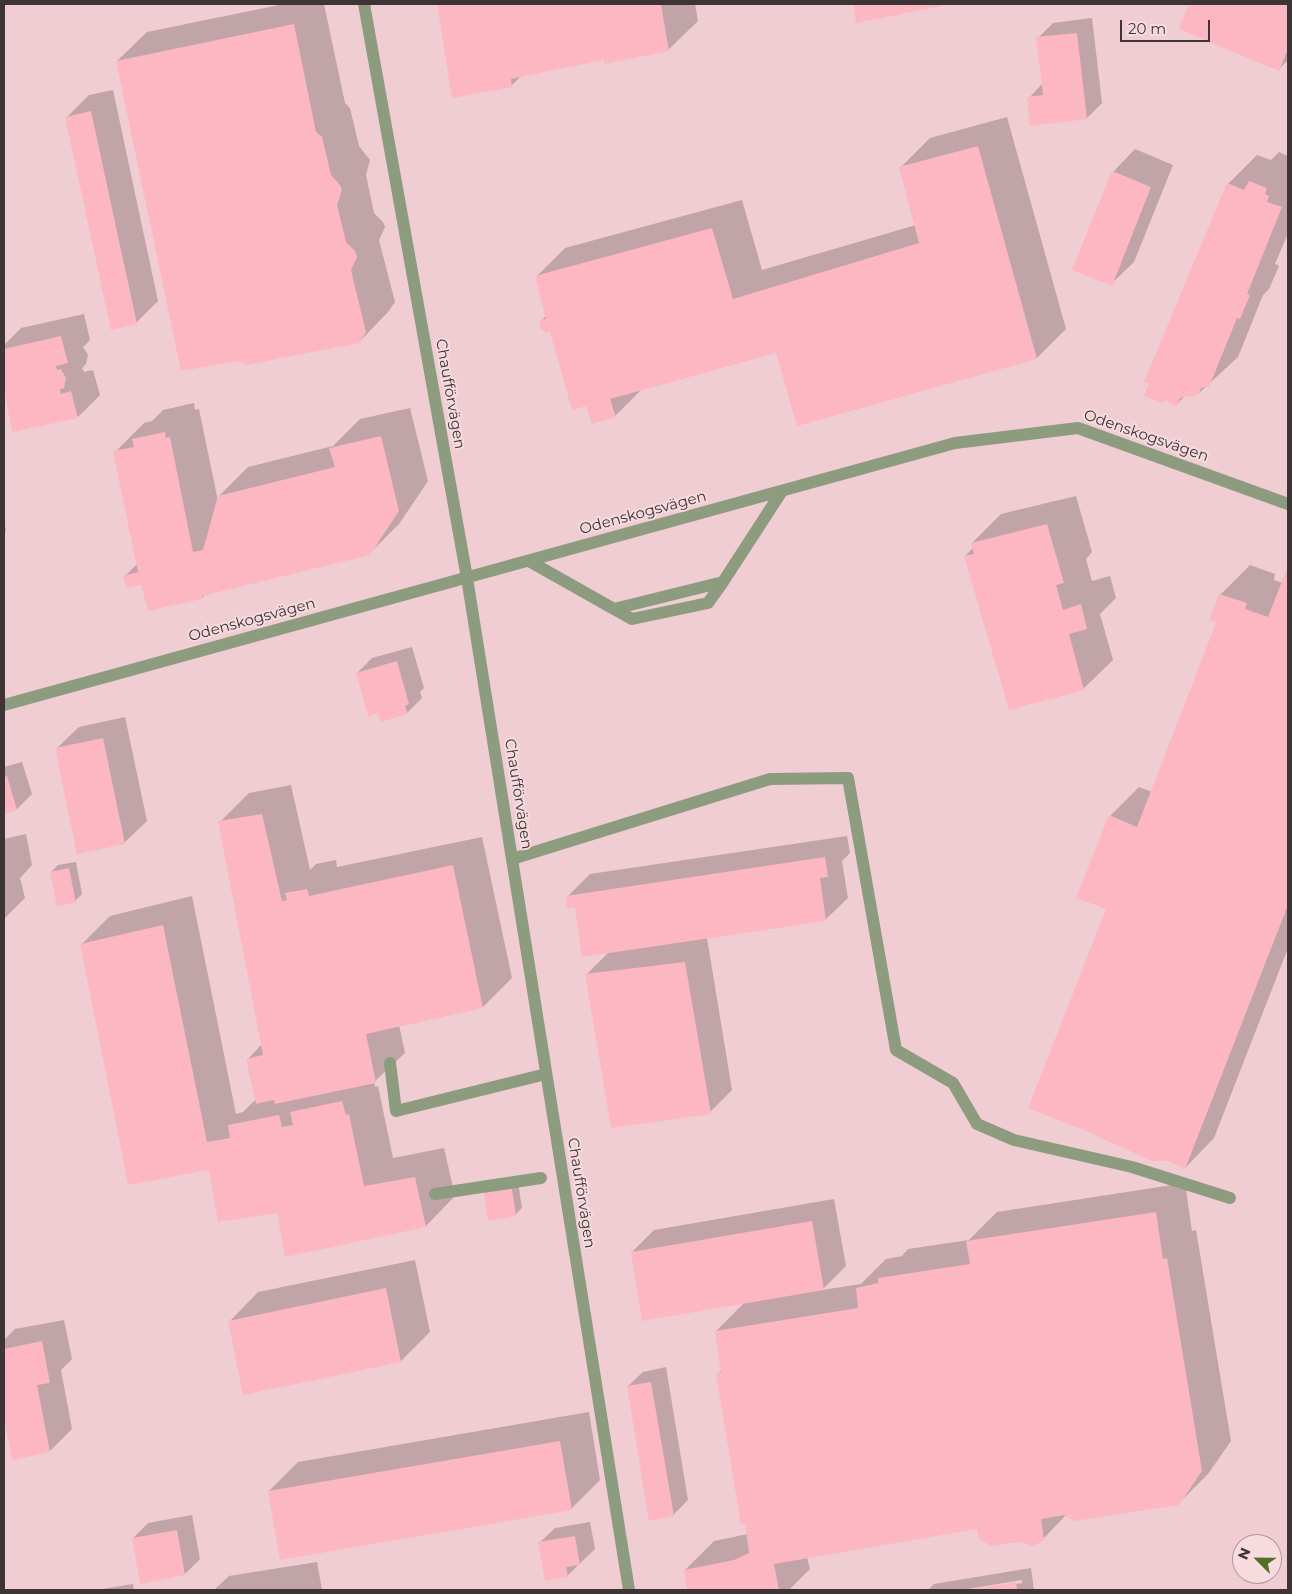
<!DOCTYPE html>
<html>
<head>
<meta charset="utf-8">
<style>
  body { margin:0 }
  #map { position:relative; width:1292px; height:1594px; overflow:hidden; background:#f7dbdf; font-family:Montserrat,sans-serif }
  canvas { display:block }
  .frame { position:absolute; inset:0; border:5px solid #3e3335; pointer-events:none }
  .north { position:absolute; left:1232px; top:1534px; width:50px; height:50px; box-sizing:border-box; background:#f7dbdf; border:1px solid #ad989b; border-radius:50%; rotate:293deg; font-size:14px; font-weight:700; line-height:20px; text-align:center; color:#3e3335 }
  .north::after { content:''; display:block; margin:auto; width:18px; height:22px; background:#507027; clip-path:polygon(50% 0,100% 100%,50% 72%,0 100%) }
  .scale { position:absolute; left:1120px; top:20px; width:90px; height:22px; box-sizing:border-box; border:2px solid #3e3335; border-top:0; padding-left:6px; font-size:15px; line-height:18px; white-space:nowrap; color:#3e3335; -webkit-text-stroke:4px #f7dbdf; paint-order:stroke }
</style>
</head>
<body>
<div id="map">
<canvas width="1292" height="1594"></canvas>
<div class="frame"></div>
<div class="north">N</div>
<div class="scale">20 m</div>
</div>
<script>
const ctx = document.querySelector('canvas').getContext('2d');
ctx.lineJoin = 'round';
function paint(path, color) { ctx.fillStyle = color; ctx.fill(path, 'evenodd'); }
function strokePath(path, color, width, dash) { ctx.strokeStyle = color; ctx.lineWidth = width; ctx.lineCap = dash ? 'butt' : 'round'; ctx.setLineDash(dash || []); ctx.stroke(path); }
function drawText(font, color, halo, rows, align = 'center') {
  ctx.font = font + ' Montserrat,sans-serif'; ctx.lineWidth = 4; ctx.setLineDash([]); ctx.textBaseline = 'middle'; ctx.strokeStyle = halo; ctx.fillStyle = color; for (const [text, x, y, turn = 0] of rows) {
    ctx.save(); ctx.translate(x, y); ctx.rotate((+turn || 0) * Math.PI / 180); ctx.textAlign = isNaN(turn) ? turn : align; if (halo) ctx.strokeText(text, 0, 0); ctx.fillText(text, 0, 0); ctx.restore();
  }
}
paint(new Path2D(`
  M4,4h1284v1586h-1284zM1242,1544h30v30h-30z`), '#f0cdd2');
paint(new Path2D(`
  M284,4h40l21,99 5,5 9,38 11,14 -4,15 8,38 9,9 2,5 -6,13 16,62 -7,10 -29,30 -242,-281 30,-29z
  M439,4h256l3,17 -30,29 -63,9 -83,16 -11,11 -58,10z
  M854,4h91l-88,17z
  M1191,4h97v56l-9,9 -98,-41z
  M1092,18l10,85 -15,15 -58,-20 14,-15 -5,-45 15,-15z
  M113,90l45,211 -22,22 -69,-206 22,-22z
  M1007,117l59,212 -29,29 -260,-6 -135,37 -27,27 -29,-12 -35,-74 -9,-10 4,-4 -10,-39 29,-29 177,-48 20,70 154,-45 -15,-58 29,-29z
  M1135,149l38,16 -39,97 -23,22 2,-112z
  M1279,152l9,4v77l-13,31 4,2 -10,23 -6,6 -25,62 -40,37 -13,2 -8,8 -12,-5 -2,3 65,-218 29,-29 14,5z
  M84,314l6,26 -7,7 5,8 -2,9 -4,4 2,4 9,-2 7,25 -22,22 -65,14 -9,-51v-35l17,-17z
  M194,403l1,7 4,-1 19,92 1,-5 29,-29 85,-21 27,-27 50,-11 18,73 -29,43 -30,30 -163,39 -4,5 -60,-14 -17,-8 13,-13 -23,-111 29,-29 8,-2 11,-11z
  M1076,496l16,56 -6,7 6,22 18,-5 6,22 -16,16 13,46 -30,29 -118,-133 8,-8 -1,-5 29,-29z
  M4,519l2,12 -2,2z
  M1250,565l25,9 -1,6 9,3 5,-14v379l-74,190 -29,30 -77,-259 2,-93 29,-29 13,5 66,-170 -7,-2 10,-26z
  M412,647l12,41 -4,4 2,6 -15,15 -28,-1 -22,-39 15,-15z
  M125,717l22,104 -23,22 -68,-94 23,-22z
  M22,762l10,32 -15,15 -13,3v-45z
  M291,785l19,85 6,-6 20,-4 1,7 145,-30 30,141 -29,29 -84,18 6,28 -31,29 1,5 3,-1 15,72 51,-10 11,48 -29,30 -148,-14 -68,-44 -129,-223 29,-29 82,-20 44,218 7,-2 13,-13 -9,-39 15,-16 -42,-222 29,-29z
  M26,834l6,31 -12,13 5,20 -21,21v-80z
  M847,836l3,17 -8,8 6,37 -23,22 -118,18 25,152 -22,22 -123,-138 22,-22 -33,-47 -9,-8 23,-23z
  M76,862l6,32 -7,7 -24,-29 7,-7z
  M518,1182l4,26 -7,7 -30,-22 7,-7z
  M1185,1183l7,48 4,-1 35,211 -23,33 -30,30 -112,11 -23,24 -65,-11 -171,29 3,12 -21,21h-100l-4,-20 29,-29 34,-7 -31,-159 5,-5 -6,-39 29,-29 -113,-50 22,-22 180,-31 12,67 -24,24 39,-6 25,-25 16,-3 6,-7 61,-9 28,-28z
  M415,1260l15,72 -29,29 -172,-39 29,-30z
  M64,1320l8,39 -11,11 11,59 -22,22 -37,7 -9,-49v-69l11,-11z
  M666,1367l22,133 -15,15 -45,-129 15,-14z
  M589,1412l11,68 -29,29 -302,-18 29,-29z
  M192,1515l8,44 -15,15 -52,-36 15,-15z
  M590,1522l5,27 -28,27 -27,-34 15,-14z
  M317,1562l5,28h-108l15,-14z
  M1031,1568l3,22h-57l45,-7v-3l-60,10h-34l6,-6z
  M133,1584l1,6h-38z`), '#0003');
paint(new Path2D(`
  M437,4h224l8,47 -65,13v-4l-93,19 1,8 -60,11z
  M853,4h94v1l-91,18z
  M1189,4h99v45l-9,22 -100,-42z
  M294,24l22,108 6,5 9,38 9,10 2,5 -5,15 9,37 9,9 2,6 -6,13 15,62 -7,11 -112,22 -7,-4 -59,10 -65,-310z
  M1077,33l10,86 -57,7 -3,-29 16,-2 -7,-58z
  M91,111l46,213 -26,6 -46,-213z
  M978,146l59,213 -240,67 -21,-73 -166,46 6,18 -24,7 -6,-18 -14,4 -22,-78 -4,1 -6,-5v-8l6,-1 -11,-43 177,-48 21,71 186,-56 -20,-76z
  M1112,171l39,16 -39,99 -40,-16z
  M1249,181l18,7 -2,6 4,2 -2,6 15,5 -35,87 3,1 -10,24 -3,-1 -28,69 -8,1 -3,7 -18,3 -3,8 -13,-6 -1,3 -19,-7 5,-13 -5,-1 83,-199 17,7z
  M61,336l7,27 -12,3 1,4 4,-1 5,9 -2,10 -4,1 1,5 10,-3 7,27 -66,14 -8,-45v-38z
  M165,432l1,6 4,-1 23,115 10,-2 15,-54 117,-29 -6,-19 52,-12 18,75 -29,44 -168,41v3l-54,12 -7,-26 -14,3 -4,-12 15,-4 -25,-121 21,-4 -2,-8z
  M1047,524l17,59 -8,2 7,25 18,-6 6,25 -18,5 15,56 -75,20 -45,-154 10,-2 -3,-11z
  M1288,566v339l-103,264 -17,-8h-16l-68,-31 -56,-22 78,-199 -30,-11 33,-83 28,12 79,-204 -7,-2 10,-27 28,9 -2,6 23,8z
  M397,661l12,43 -4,2 3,8 -28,8 -2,-9 -10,3 -12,-43z
  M103,738l22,106 -48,10 -22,-106z
  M7,776l10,34 -13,4v-37z
  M262,814l20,87 5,-1 -2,-7 22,-4 2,7 144,-31 30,143 -117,26 10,49 -101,21 -1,-4 -18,4 -10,-45 17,-4 -45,-234z
  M825,857l3,20 -8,1 6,43 -244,36 -7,-50 -8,1 -1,-12z
  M69,868l7,35 -19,3 -7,-34z
  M163,925l44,217 23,-4 -2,-13 51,-10 3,12 11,-2 -3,-13 52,-11 4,14 3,-1 15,72 51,-9 11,50 -141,30 -8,-44 -59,9 -9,-52 -81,15 -48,-241z
  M685,962l26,152 -100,14 -26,-154z
  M512,1189l4,27 -28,5 -4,-28z
  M1156,1212l7,47 4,-1 35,213 -23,34 -105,16 -10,-6 -23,4 3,21 -11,6 -14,-4 -28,4 -12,-7 -2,-10 -203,35 5,26h-92l-3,-20 50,-10 15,-7 -4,-29 -4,1 -25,-151 5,-1 -6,-42 143,-23 -2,-20 22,-5v-5l92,-14 -4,-23z
  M812,1221l12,69 -182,31 -11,-69z
  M386,1288l15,74 -158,33 -15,-74z
  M42,1341l8,42 -13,2 13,67 -38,8 -8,-44v-67z
  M651,1382l23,134 -25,5 -22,-135z
  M560,1441l12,69 -292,50 -12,-69z
  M177,1530l8,45 -45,9 -8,-46z
  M575,1536l5,29 -14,2 2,10 -23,4 -7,-39z
  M1016,1582l1,8h-42v-1z`), '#fcb7c3');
strokePath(new Path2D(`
  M529,561l85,48 109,-27 59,-91
  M614,609l18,10 76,-16 15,-21
  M512,859l258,-80 78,-1 48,272 57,33 24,41 37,16 118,27 98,31
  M390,1063l6,48 150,-37
  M435,1194l106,-16`), '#8d9c7f', 12);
strokePath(new Path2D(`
  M364,4l103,574 162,1012
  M4,705l951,-262 123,-15 210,76`), '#8d9c7f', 12);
drawText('15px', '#3e3335', '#f7dbdf', [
  ["Chaufförvägen",450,394,80],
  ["Odenskogsvägen",1146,436,19],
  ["Odenskogsvägen",643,513,-15],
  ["Odenskogsvägen",252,620,-15],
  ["Chaufförvägen",518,794,81],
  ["Chaufförvägen",581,1193,81]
]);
</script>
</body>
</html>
